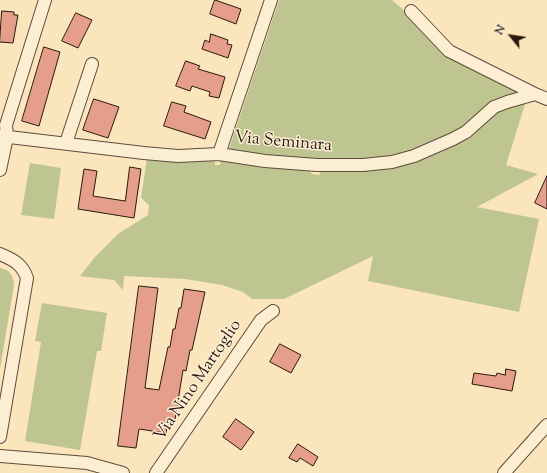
<!DOCTYPE html>
<html>
<head>
<meta charset="utf-8">
<style>
  body { margin:0 }
  #map { position:relative; width:547px; height:473px; overflow:hidden; background:#fbe5bc; font-family:"Sorts Mill Goudy",serif }
  canvas { display:block }
  .north { position:absolute; left:491px; top:16px; width:40px; height:40px; -webkit-text-stroke:3px #fceed3; paint-order:stroke; rotate:300deg; font-size:11px; font-weight:700; line-height:16px; text-align:center; color:#291911 }
  .north::after { content:''; display:block; margin:auto; width:14px; height:18px; background:#291911; clip-path:polygon(50% 0,100% 100%,50% 72%,0 100%) }
</style>
</head>
<body>
<div id="map">
<canvas width="547" height="473"></canvas>
<div class="north">N</div>
</div>
<script>
const ctx = document.querySelector('canvas').getContext('2d');
ctx.lineJoin = 'round';
function paint(path, color) { ctx.fillStyle = color; ctx.fill(path, 'evenodd'); }
function strokePath(path, color, width, dash) { ctx.strokeStyle = color; ctx.lineWidth = width; ctx.lineCap = dash ? 'butt' : 'round'; ctx.setLineDash(dash || []); ctx.stroke(path); }
function drawText(font, color, halo, rows, align = 'center') {
  ctx.font = font + ' "Sorts Mill Goudy",serif'; ctx.lineWidth = 3; ctx.setLineDash([]); ctx.textBaseline = 'middle'; ctx.strokeStyle = halo; ctx.fillStyle = color; for (const [text, x, y, turn = 0] of rows) {
    ctx.save(); ctx.translate(x, y); ctx.rotate((+turn || 0) * Math.PI / 180); ctx.textAlign = isNaN(turn) ? turn : align; if (halo) ctx.strokeText(text, 0, 0); ctx.fillText(text, 0, 0); ctx.restore();
  }
}
paint(new Path2D(`
  M279,0h113l15,13 36,38 79,43 -31,7 -29,29 -55,23 -37,7 -85,-1 -57,-7z
  M526,101l-20,64 32,9 -61,33 62,12 -20,93 -151,-31 5,-25 -89,43h-32l-9,-7 -21,-7 -37,-6 -61,-3 -1,14 -9,-10 -34,-4 15,-19 23,-23 30,-19 1,-10 -8,-7 6,-40h68v7h5v-6l88,9 4,6 7,1 4,-7 49,2 23,-5 101,-54z
  M30,163l31,5 -7,51 -33,-4z
  M0,268c10,2 13,7 14,17l-14,84z
  M42,303l65,10 -6,38h-4l-17,99 -55,-9 16,-99 -6,-1z`), '#bec591');
const building = new Path2D(`
  M215,0l26,9 -5,15 -26,-10z
  M2,11l12,1v3h4l-5,28 -13,-1z
  M76,13l16,7 -14,28 -16,-7z
  M211,34l17,6 -1,4 5,1 -4,13 -26,-9 3,-9 4,2z
  M44,47l16,5 -21,74 -17,-5z
  M186,61l14,5 -2,3 27,8 -6,21 -10,-2 1,-4 -18,-6 -2,5 -14,-5z
  M94,99l25,8 -11,31 -25,-8z
  M172,102l14,4 -2,6 27,10 -6,17 -41,-13z
  M130,167l11,2 -7,49 -56,-9 6,-40 13,2 -4,25 32,5z
  M547,176v33l-12,-6z
  M139,286l19,2 -13,100 14,2 9,-43h2l3,-18h2l4,-21h2l3,-19 21,3 -13,58h-2l-4,21 -3,-1 -8,50 -3,-1 -2,9 -3,-1 -1,6 -27,-4 -3,19 -18,-2z
  M280,344l21,11 -10,18 -21,-11z
  M506,369l10,2 -4,20 -40,-7 2,-11 22,3 1,-3 8,2z
  M236,419l18,13 -13,18 -18,-13z
  M298,444l20,13 -5,9 -13,-8 -3,4 -8,-4z`);
paint(building, '#e49e8a');
strokePath(building, '#291911', 1);
const street = new Path2D(`
  M411,11l38,40 86,43
  M0,136l144,17 34,3 41,-2 46,7 52,4h46l29,-3 22,-6 39,-17 13,-7 28,-25 13,-5 28,-8 12,5
  M66,143l26,-79
  M219,154l52,-154
  M0,170l7,-33 -1,-12 39,-125
  M0,254c14,6 22,10 27,24l-27,159
  M0,456l87,7 36,10
  M156,473l105,-153 12,-9
  M504,473l43,-48`);
strokePath(street, '#5e4c3c', 14);
strokePath(street, '#fceed3', 12);
drawText('17px', '#291911', '#fceed3', [
  ["Via Seminara",283,143,5],
  ["Via Nino Martoglio",199,381,-56]
]);
</script>
</body>
</html>
